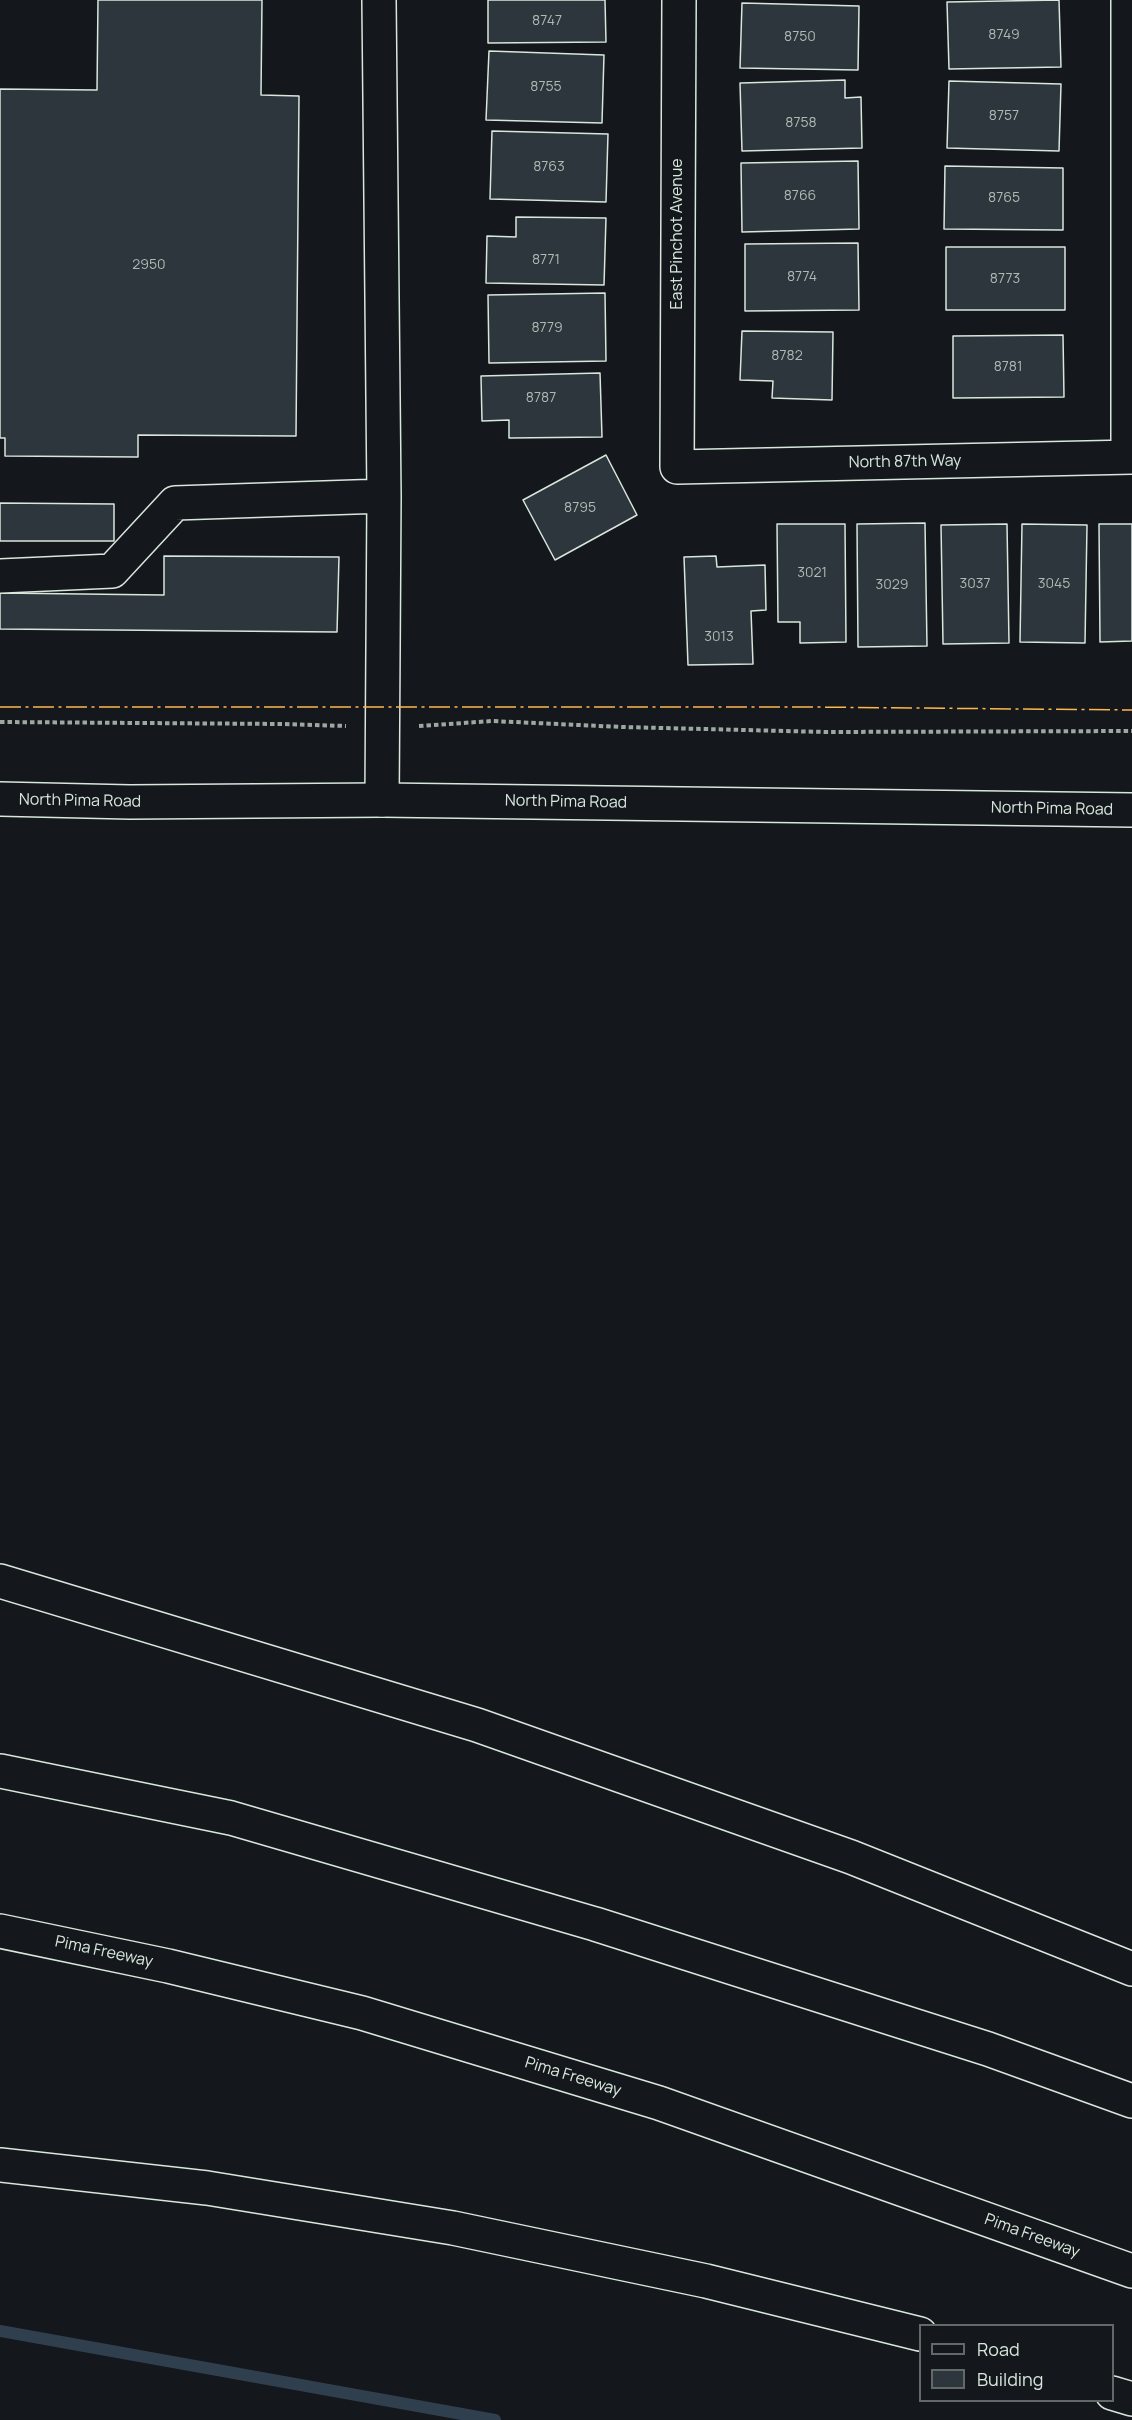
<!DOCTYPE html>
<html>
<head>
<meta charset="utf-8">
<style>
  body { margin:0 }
  #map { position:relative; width:1132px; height:2420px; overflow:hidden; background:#14181c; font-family:Manrope,sans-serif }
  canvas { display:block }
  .legend { position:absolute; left:919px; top:2324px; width:195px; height:78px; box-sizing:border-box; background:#14181c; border:2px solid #626a69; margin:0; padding:8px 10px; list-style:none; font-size:18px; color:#d8e6dc }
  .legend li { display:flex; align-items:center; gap:12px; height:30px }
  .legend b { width:30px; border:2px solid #626a69 }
</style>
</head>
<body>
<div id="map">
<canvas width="1132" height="2420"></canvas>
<ul class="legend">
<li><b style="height:8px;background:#14181c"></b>Road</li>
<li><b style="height:16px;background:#2c363c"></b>Building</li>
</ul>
</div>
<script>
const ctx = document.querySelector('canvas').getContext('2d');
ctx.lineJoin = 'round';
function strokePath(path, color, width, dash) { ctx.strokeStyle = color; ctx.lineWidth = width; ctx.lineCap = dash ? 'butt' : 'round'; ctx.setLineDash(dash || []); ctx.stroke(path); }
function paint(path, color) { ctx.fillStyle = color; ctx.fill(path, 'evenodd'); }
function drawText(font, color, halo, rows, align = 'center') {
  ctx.font = font + ' Manrope,sans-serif'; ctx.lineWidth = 4.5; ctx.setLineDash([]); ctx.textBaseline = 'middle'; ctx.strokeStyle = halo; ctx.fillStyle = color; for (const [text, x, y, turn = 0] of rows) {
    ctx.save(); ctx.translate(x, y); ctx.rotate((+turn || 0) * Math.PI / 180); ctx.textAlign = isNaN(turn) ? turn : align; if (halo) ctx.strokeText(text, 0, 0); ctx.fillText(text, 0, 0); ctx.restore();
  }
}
strokePath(new Path2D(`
  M0,2331l495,89`), '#2f3f4d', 12);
const building = new Path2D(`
  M98,0h164l-1,95 38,1 -3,340 -158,-1v22l-133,-1v-18h-5v-349l97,1z
  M488,0h117l1,42 -118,1z
  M1059,0l2,67 -112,2 -2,-67z
  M742,3l117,3 -1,64 -118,-2z
  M489,51l115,4 -2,68 -116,-3z
  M845,80v18l16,-1 1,51 -120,3 -2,-68z
  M949,81l112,3 -2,67 -112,-3z
  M492,131l116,3 -2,68 -116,-3z
  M858,161l1,68 -117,3 -1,-69z
  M945,166l118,2v62l-119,-1z
  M516,217l90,1 -2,67 -118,-2 1,-47 29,1z
  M858,243l1,67 -114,1v-67z
  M946,247h119v63h-119z
  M605,293l1,68 -117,2 -1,-68z
  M742,331l91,1 -1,68 -60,-2 1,-17 -33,-1z
  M1063,335l1,62 -111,1v-62z
  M600,373l2,64 -93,1v-18l-27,1 -1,-45z
  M606,455l31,60 -82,45 -32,-60z
  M0,503l114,1v37h-114z
  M925,523l2,123 -69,1 -1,-123z
  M777,524h68l1,118 -46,1v-21h-22z
  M1007,524l2,119 -66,1 -2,-119z
  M1022,524l65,1 -2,118 -65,-1z
  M1099,524h33v117l-32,1z
  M164,556l175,1 -2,75 -337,-3v-36l164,2z
  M716,556l1,11 48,-2 1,45 -15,1 2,53 -65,1 -4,-108z`);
paint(building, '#2c363c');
strokePath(building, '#d8e6dc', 1.5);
const minor = new Path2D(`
  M379,0l5,496 -2,304
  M679,0l-2,467 455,-10
  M1128,457v-457
  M0,576l112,-5 63,-68 209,-7`);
const major = new Path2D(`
  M0,799l130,3 252,-2 750,10`);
const highway = new Path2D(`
  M0,1581l477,144 374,132 281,112
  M0,1771l231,47 364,106 393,125 144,52
  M0,1931l168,35 194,47 297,90 473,168
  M0,2165l207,23 246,40 253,53 214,53
  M1112,2393l20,6`);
strokePath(minor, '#d8e6dc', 36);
strokePath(major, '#d8e6dc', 36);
strokePath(highway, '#d8e6dc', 36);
strokePath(new Path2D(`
  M0,722l283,2 63,2
  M419,726l73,-5 130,6 204,5 306,-1`), '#9da8a2', 4, [4.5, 3]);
strokePath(minor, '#14181c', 33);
strokePath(major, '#14181c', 33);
strokePath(highway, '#14181c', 33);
strokePath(new Path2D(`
  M0,707h808l324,3`), '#ffb74d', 1.5, [21, 4.5, 3, 4.5]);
drawText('14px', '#adbab4', null, [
  ["8747",547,21],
  ["8749",1004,35],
  ["8750",800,37],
  ["8755",546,87],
  ["8757",1004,116],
  ["8758",801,123],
  ["8763",549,167],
  ["8766",800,196],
  ["8765",1004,198],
  ["8771",546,260],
  ["2950",149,265],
  ["8774",802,277],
  ["8773",1005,279],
  ["8779",547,328],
  ["8782",787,356],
  ["8781",1008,367],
  ["8787",541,398],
  ["8795",580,508],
  ["3021",812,573],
  ["3037",975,584],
  ["3045",1054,584],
  ["3029",892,585],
  ["3013",719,637]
]);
drawText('16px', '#d8e6dc', '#14181c', [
  ["East Pinchot Avenue",678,234,-90],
  ["North 87th Way",905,462,-1],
  ["North Pima Road",80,801,1],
  ["North Pima Road",566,802,1],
  ["North Pima Road",1052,809,1],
  ["Pima Freeway",104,1952,12],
  ["Pima Freeway",573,2077,17],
  ["Pima Freeway",1032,2236,20]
]);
</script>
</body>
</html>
